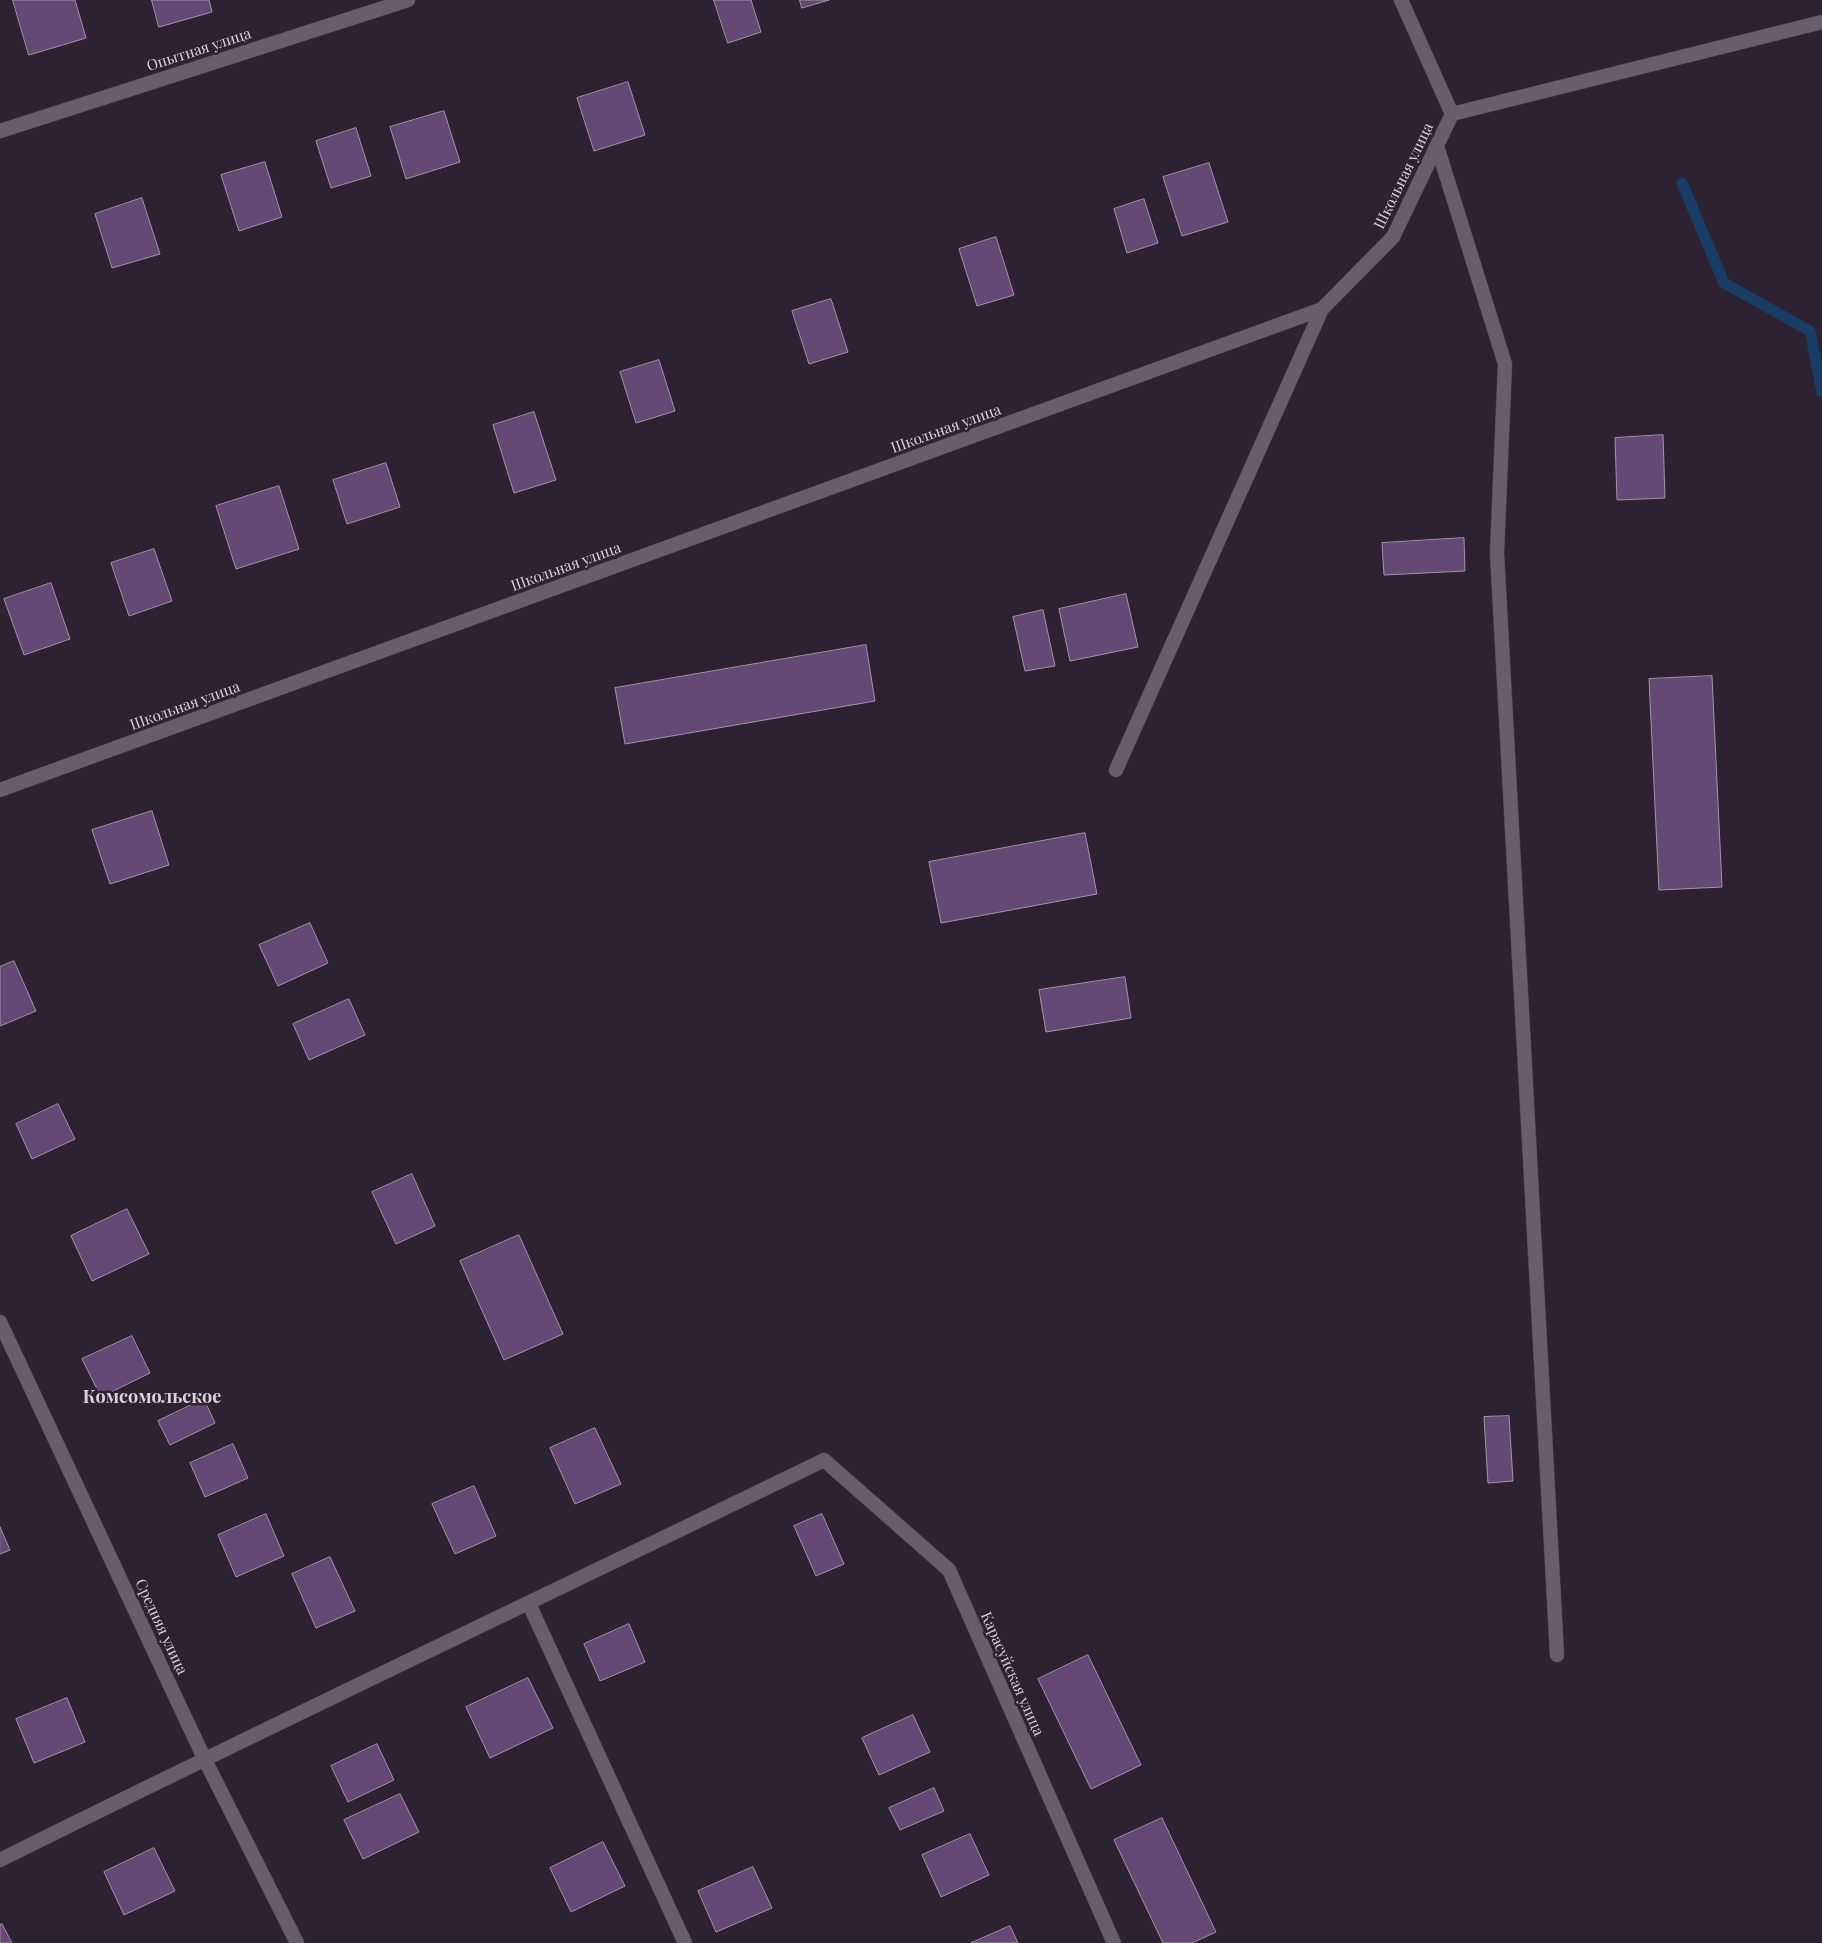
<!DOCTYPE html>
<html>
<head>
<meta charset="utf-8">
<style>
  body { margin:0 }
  canvas { display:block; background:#2d2232 }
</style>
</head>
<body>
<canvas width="1822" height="1943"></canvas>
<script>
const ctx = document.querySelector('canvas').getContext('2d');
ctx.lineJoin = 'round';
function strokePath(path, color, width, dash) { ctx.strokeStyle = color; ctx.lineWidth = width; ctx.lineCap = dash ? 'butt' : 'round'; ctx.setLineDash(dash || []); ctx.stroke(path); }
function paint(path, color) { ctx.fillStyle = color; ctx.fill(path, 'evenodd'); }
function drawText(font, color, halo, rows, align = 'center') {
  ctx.font = font + ' "Playfair Display",serif'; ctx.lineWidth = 5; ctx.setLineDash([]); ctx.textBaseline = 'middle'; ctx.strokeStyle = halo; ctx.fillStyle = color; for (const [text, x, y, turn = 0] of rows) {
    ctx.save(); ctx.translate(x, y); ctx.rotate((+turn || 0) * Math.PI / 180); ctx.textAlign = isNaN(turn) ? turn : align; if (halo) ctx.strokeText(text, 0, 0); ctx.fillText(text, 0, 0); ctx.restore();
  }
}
strokePath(new Path2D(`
  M1682,183l42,100 86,48 12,61`), '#193d64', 11);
const building = new Path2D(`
  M13,0h62l11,38 -57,17z
  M152,0h57l3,12 -53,15z
  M714,0h37l10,32 -33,11z
  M800,0h29l-27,8z
  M628,82l17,53 -51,16 -17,-53z
  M444,111l16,51 -54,17 -16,-52z
  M356,128l15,48 -40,12 -15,-47z
  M265,162l17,55 -43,14 -18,-56z
  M1209,163l19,59 -46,14 -19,-59z
  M142,198l18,56 -48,14 -17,-54z
  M1144,199l14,44 -31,10 -13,-44z
  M996,237l18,58 -37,11 -18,-57z
  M831,299l17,53 -39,12 -17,-53z
  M659,360l16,51 -39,12 -16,-51z
  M534,412l22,68 -42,13 -21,-68z
  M1663,435l2,63 -48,2 -2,-62z
  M386,463l14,44 -53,17 -14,-44z
  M279,486l20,63 -63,20 -20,-63z
  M1464,538l1,33 -81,4 -2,-32z
  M154,549l18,52 -43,15 -18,-53z
  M51,583l19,56 -46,16 -20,-56z
  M1126,594l12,53 -68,14 -11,-52z
  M1043,610l12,56 -30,5 -12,-54z
  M866,645l9,56 -250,43 -10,-56z
  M1712,676l10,211 -63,3 -10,-211z
  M152,811l17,54 -59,19 -18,-54z
  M1085,833l12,61 -156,29 -12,-61z
  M310,923l18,40 -50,23 -19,-41z
  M14,961l22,50 -36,15v-59z
  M1125,977l6,41 -85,14 -7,-42z
  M349,999l16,36 -56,25 -16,-36z
  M58,1104l17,35 -43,20 -16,-35z
  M412,1174l23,52 -39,18 -24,-52z
  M127,1209l22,45 -57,27 -21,-45z
  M519,1235l44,99 -59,26 -44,-99z
  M132,1336l18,37 -49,24 -19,-38z
  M204,1399l11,24 -45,22 -12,-24z
  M1509,1416l4,65 -25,2 -4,-66z
  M595,1428l26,56 -46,20 -25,-56z
  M233,1444l15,34 -43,19 -15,-34z
  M474,1486l22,50 -41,18 -23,-50z
  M266,1514l18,42 -48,21 -18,-42z
  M822,1514l22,50 -28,12 -22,-50z
  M0,1527l10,23 -10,4z
  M330,1557l25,54 -39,17 -24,-54z
  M629,1624l16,38 -45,19 -16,-37z
  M1088,1655l53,110 -50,24 -53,-110z
  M528,1678l25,50 -63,30 -24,-51z
  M67,1698l18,44 -51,21 -18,-44z
  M913,1715l17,37 -51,23 -17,-37z
  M377,1744l17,36 -46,22 -17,-36z
  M934,1788l10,23 -44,19 -11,-22z
  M400,1794l19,38 -56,27 -19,-39z
  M1162,1818l54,114 -24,11h-29l-49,-103z
  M970,1834l19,41 -48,22 -19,-42z
  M603,1842l22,44 -54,26 -21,-44z
  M154,1848l21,43 -51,24 -20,-43z
  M753,1867l19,41 -56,24 -18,-41z
  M2,1924l10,19h-12v-18z
  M1010,1926l8,17h-47z`);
paint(building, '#664874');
strokePath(building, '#a194a8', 1);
const minor = new Path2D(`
  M1401,0l51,114
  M1452,114l370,-92
  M0,131l408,-131
  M1437,146l68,218 -8,189 60,1102
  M1116,770l206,-461
  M0,790l1322,-481 71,-72 59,-123
  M0,1322l204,436 93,185
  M529,1604l156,339
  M0,1860c273,-136 549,-266 824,-400l125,110 165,373`);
strokePath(minor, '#483f4d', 15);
strokePath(minor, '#695c6f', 14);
drawText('15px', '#d9d2dd', '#2d2232', [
  ["Опытная улица",199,50,-18],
  ["Школьная улица",1404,176,-64],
  ["Школьная улица",946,429,-20],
  ["Школьная улица",566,567,-20],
  ["Школьная улица",185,706,-20],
  ["Средняя улица",161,1627,65],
  ["Карасуйская улица",1012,1674,66]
]);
drawText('bold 18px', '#d9d2dd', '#2d2232', [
  ["Комсомольское",152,1397]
]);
</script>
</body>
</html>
